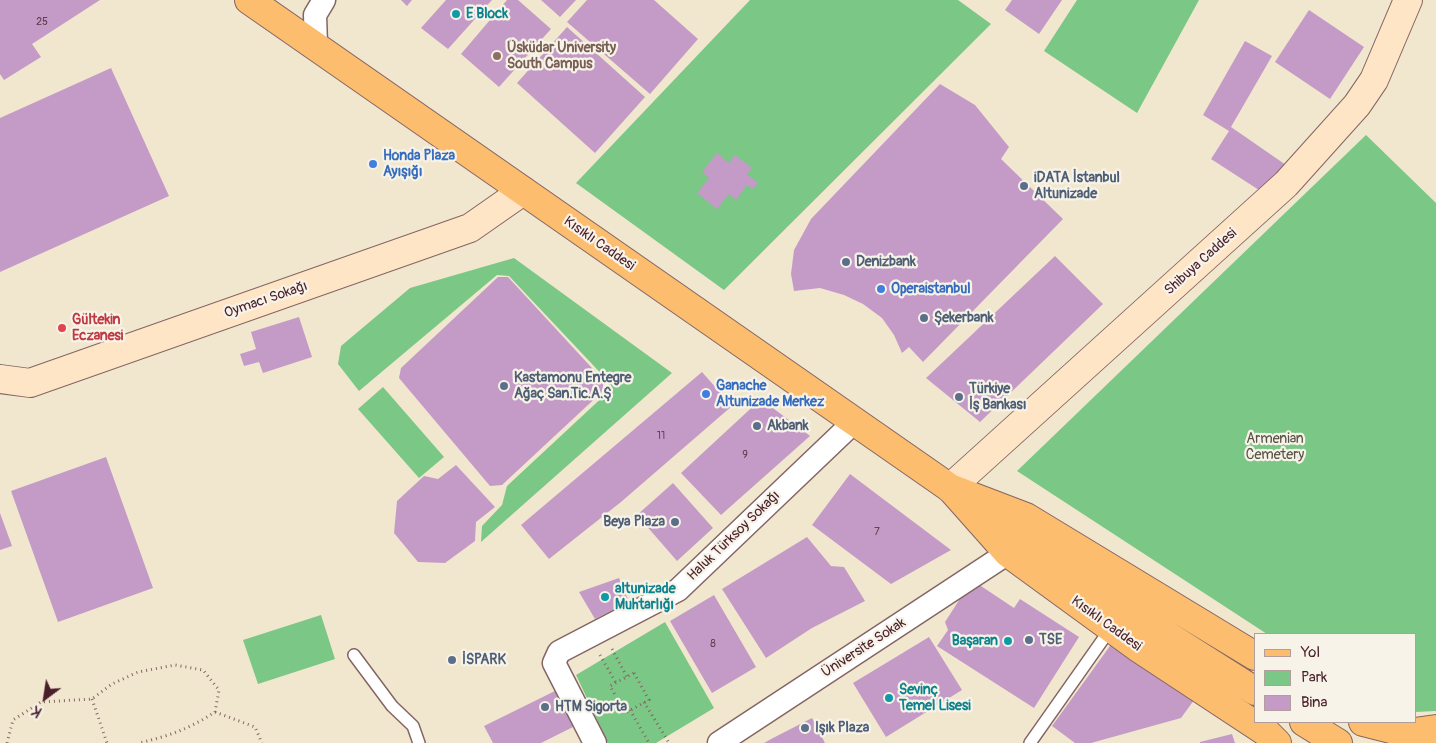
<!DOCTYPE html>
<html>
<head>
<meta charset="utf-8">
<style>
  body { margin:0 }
  #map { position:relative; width:1436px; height:743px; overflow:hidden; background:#f1e7cf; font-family:Pangolin,sans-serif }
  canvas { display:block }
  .legend { position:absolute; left:1254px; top:633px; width:162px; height:90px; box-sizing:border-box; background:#f7f3e8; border:1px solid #b29e9c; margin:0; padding:6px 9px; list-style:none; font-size:15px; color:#4a1f2b }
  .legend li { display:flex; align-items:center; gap:10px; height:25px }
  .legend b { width:25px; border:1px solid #b29e9c }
  .north { position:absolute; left:20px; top:673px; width:50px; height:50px; -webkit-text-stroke:4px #f7f3e8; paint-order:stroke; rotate:211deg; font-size:14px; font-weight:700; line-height:20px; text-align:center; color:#4a1f2b }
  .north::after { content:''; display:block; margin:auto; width:18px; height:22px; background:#4a1f2b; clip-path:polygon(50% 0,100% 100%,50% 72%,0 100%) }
</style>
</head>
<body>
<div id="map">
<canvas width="1436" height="743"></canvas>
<ul class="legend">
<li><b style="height:6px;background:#fcbd6f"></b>Yol</li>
<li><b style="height:14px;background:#7ac786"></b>Park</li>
<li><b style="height:14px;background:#c49bc7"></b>Bina</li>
</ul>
<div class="north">K</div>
</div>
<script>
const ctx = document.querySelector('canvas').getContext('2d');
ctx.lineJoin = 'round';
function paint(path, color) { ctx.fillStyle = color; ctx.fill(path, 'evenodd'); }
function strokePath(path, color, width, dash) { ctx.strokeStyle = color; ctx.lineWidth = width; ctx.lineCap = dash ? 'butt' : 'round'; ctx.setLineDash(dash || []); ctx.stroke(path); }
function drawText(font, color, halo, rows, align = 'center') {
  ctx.font = font + ' Pangolin,sans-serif'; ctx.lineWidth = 4.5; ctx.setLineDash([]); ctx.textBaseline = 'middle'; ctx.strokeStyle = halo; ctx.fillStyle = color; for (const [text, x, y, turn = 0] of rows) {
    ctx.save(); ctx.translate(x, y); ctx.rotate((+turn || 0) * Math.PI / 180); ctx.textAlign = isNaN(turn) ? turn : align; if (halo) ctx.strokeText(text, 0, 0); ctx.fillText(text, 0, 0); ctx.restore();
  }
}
paint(new Path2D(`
  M750,0h208l33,24 -267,266 -148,-107z
  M1077,0h122l-62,113 -93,-62z
  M1366,135l70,68v508l-21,1v-78h-148l-250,-163z
  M514,258l158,115 -191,169 1,-16 20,-21 5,-19 101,-94 1,-10 -100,-106 -12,-1 -138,116 -21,-27 3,-18 69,-58z
  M383,387l61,70 -25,21 -61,-69z
  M321,615l14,44 -77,25 -15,-44z
  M665,622l49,86 -58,35h-48l-32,-68z`), '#7ac786');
paint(new Path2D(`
  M0,0h100l-68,44 9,13 -37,23 -4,-6z
  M401,0h11l-5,6z
  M446,0h46l-44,49 -27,-21z
  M507,0h11l33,29 -52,58 -38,-33z
  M541,0h35l-16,17z
  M587,0h67l44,39 -48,55 -83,-72z
  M1012,0h50l-23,34 -34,-24z
  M1309,10l55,37 -34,52 -55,-37z
  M567,27l78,70 -50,56 -78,-70z
  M1245,41l27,15 -41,71 55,38 -24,27 -51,-33 18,-28 -26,-16z
  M111,68l58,128 -169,76v-154z
  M940,84l35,21 34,42 -8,12 62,60 -140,143 -14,-15 -7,6 -8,-18 -12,-17 -19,-14 -19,-9 -24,-7 -26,3 -3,-17 3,-24 17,-31z
  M717,153l12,10 6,-8 17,13 -5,6 11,9 -6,6 -5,-4 -11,15 -7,-6 -12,15 -20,-16 12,-15 -7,-6z
  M1055,256l48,48 -123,118 -54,-44z
  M498,277h10l95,103v11l-101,94 -12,1 -91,-108 2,-10z
  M299,317l13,40 -49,16 -4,-11 -15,4 -4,-12 16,-5 -5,-17z
  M702,372l30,34 -111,96 -72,57 -28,-34z
  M761,399l49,37 -89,79 -40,-42z
  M106,457l47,131 -95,34 -47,-131z
  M456,465l39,42 -19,15 -1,19 -30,22 -27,-1 -24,-29 3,-32 27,-25 14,3z
  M850,474l101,76 -60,34 -79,-59z
  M673,483l40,45 -36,33 -40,-46z
  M0,513l12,33 -12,4z
  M807,537l24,29 13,1 21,34 -53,27 -46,30 -44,-69z
  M619,578l10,24 -34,17 -16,-27z
  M972,580l42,28 6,-9 59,38 -45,71 -97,-62 11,-16 -3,-8z
  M714,595l42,72 -44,26 -42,-72z
  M929,637l33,53 -76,47 -33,-54z
  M1115,639l82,57 -16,22 -90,25h-16l-23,-17z
  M559,689l18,36 -36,18h-48l-9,-17z
  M812,718l13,25h-61l9,-5z
  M1232,734l3,9h-35v-1z`), '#c49bc7');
const lane = new Path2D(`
  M354,655l38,51 21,20 6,17
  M1030,743l81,-115`);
const street = new Path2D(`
  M316,45l-1,-30 9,-15
  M595,743l-41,-80 5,-11 119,-62 175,-167
  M719,743l289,-190`);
const secondary = new Path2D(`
  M0,379l30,4 440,-155 53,-37
  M950,488l336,-304 71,-79 17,-25 34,-80`);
const primary = new Path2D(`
  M249,0l701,488 76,29 229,139
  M953,491l55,62 129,94 129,85 11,11
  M986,513l160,109 109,69
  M1304,722l34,21
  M1363,722l44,11 29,-4`);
strokePath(lane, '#846564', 14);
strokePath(street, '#846564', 25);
strokePath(secondary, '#846564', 30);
strokePath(primary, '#846564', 30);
strokePath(new Path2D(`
  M612,649l15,28
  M600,655l16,28
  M634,673l15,27 -24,13 -15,-27z
  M92,699l15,44
  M644,702l25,41
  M630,710l19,33
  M215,712l40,15 7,16
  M7,743l6,-23 28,-18 51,-3 20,-15 26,-12 37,-7 28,5 16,20 -4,22c-26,17 -46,24 -76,31`), '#846564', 3, [1, 4]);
strokePath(lane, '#fff', 11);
strokePath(street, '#fff', 22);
strokePath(secondary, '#fee5c5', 28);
strokePath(primary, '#fcbd6f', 28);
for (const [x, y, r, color] of [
  [456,14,5,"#0f9aa8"],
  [497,56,5,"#8d6e63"],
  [373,164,5,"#3f7fe0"],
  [1024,186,5,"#5c6f8a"],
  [846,262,5,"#5c6f8a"],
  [881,289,5,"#3f7fe0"],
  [924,318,5,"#5c6f8a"],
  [62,328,5,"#e0444e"],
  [504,386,5,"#5c6f8a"],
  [706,394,5,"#3f7fe0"],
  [959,397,5,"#5c6f8a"],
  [757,426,5,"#5c6f8a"],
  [675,522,5,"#5c6f8a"],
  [605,597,5,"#0f9aa8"],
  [1029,640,5,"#5c6f8a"],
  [1008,641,5,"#0f9aa8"],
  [452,660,5,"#5c6f8a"],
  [889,698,5,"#0f9aa8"],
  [545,707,5,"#5c6f8a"],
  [805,728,5,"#5c6f8a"]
]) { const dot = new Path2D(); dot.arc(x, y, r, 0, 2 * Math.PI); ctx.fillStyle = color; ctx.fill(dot); strokePath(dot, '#f7f3e8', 2); }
drawText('11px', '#683e52', null, [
  ["25",42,22],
  ["11",661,436],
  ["9",745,455],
  ["7",877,532],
  ["8",713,644]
]);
drawText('bold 14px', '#0d838f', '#f7f3e8', [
  ["E Block",466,14],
  ["altunizade",615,589],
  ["Muhtarlığı",615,605],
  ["Başaran",998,641,"right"],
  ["Sevinç",899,690],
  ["Temel Lisesi",899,706]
], 'left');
drawText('bold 14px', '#785e54', '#f7f3e8', [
  ["Üsküdar University",507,48],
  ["South Campus",507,64]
], 'left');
drawText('bold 14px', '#366cbe', '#f7f3e8', [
  ["Honda Plaza",383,156],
  ["Ayışığı",383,172],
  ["Operaistanbul",891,289],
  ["Ganache",716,386],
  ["Altunizade Merkez",716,402]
], 'left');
drawText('bold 14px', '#4e5e75', '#f7f3e8', [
  ["iDATA İstanbul",1034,178],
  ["Altunizade",1034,194],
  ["Denizbank",856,262],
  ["Şekerbank",934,318],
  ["Kastamonu Entegre",514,378],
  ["Ağaç San.Tic.A.Ş",514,394],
  ["Türkiye",969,389],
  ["İş Bankası",969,405],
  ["Akbank",767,426],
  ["Beya Plaza",665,522,"right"],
  ["TSE",1039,640],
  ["İSPARK",462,660],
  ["HTM Sigorta",555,707],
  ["Işık Plaza",815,728]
], 'left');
drawText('14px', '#4a1f2b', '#f7f3e8', [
  ["Kısıklı Caddesi",599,244,35],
  ["Shibuya Caddesi",1201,262,-42],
  ["Oymacı Sokağı",266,300,-19],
  ["Haluk Türksoy Sokağı",734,536,-44],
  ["Kısıklı Caddesi",1106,624,36],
  ["Üniversite Sokak",864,648,-33]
]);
drawText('bold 14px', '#be3a42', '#f7f3e8', [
  ["Gültekin",72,320],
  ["Eczanesi",72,336]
], 'left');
drawText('14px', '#585146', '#f7f3e8', [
  ["Armenian",1275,439],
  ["Cemetery",1275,455]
]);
</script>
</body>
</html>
